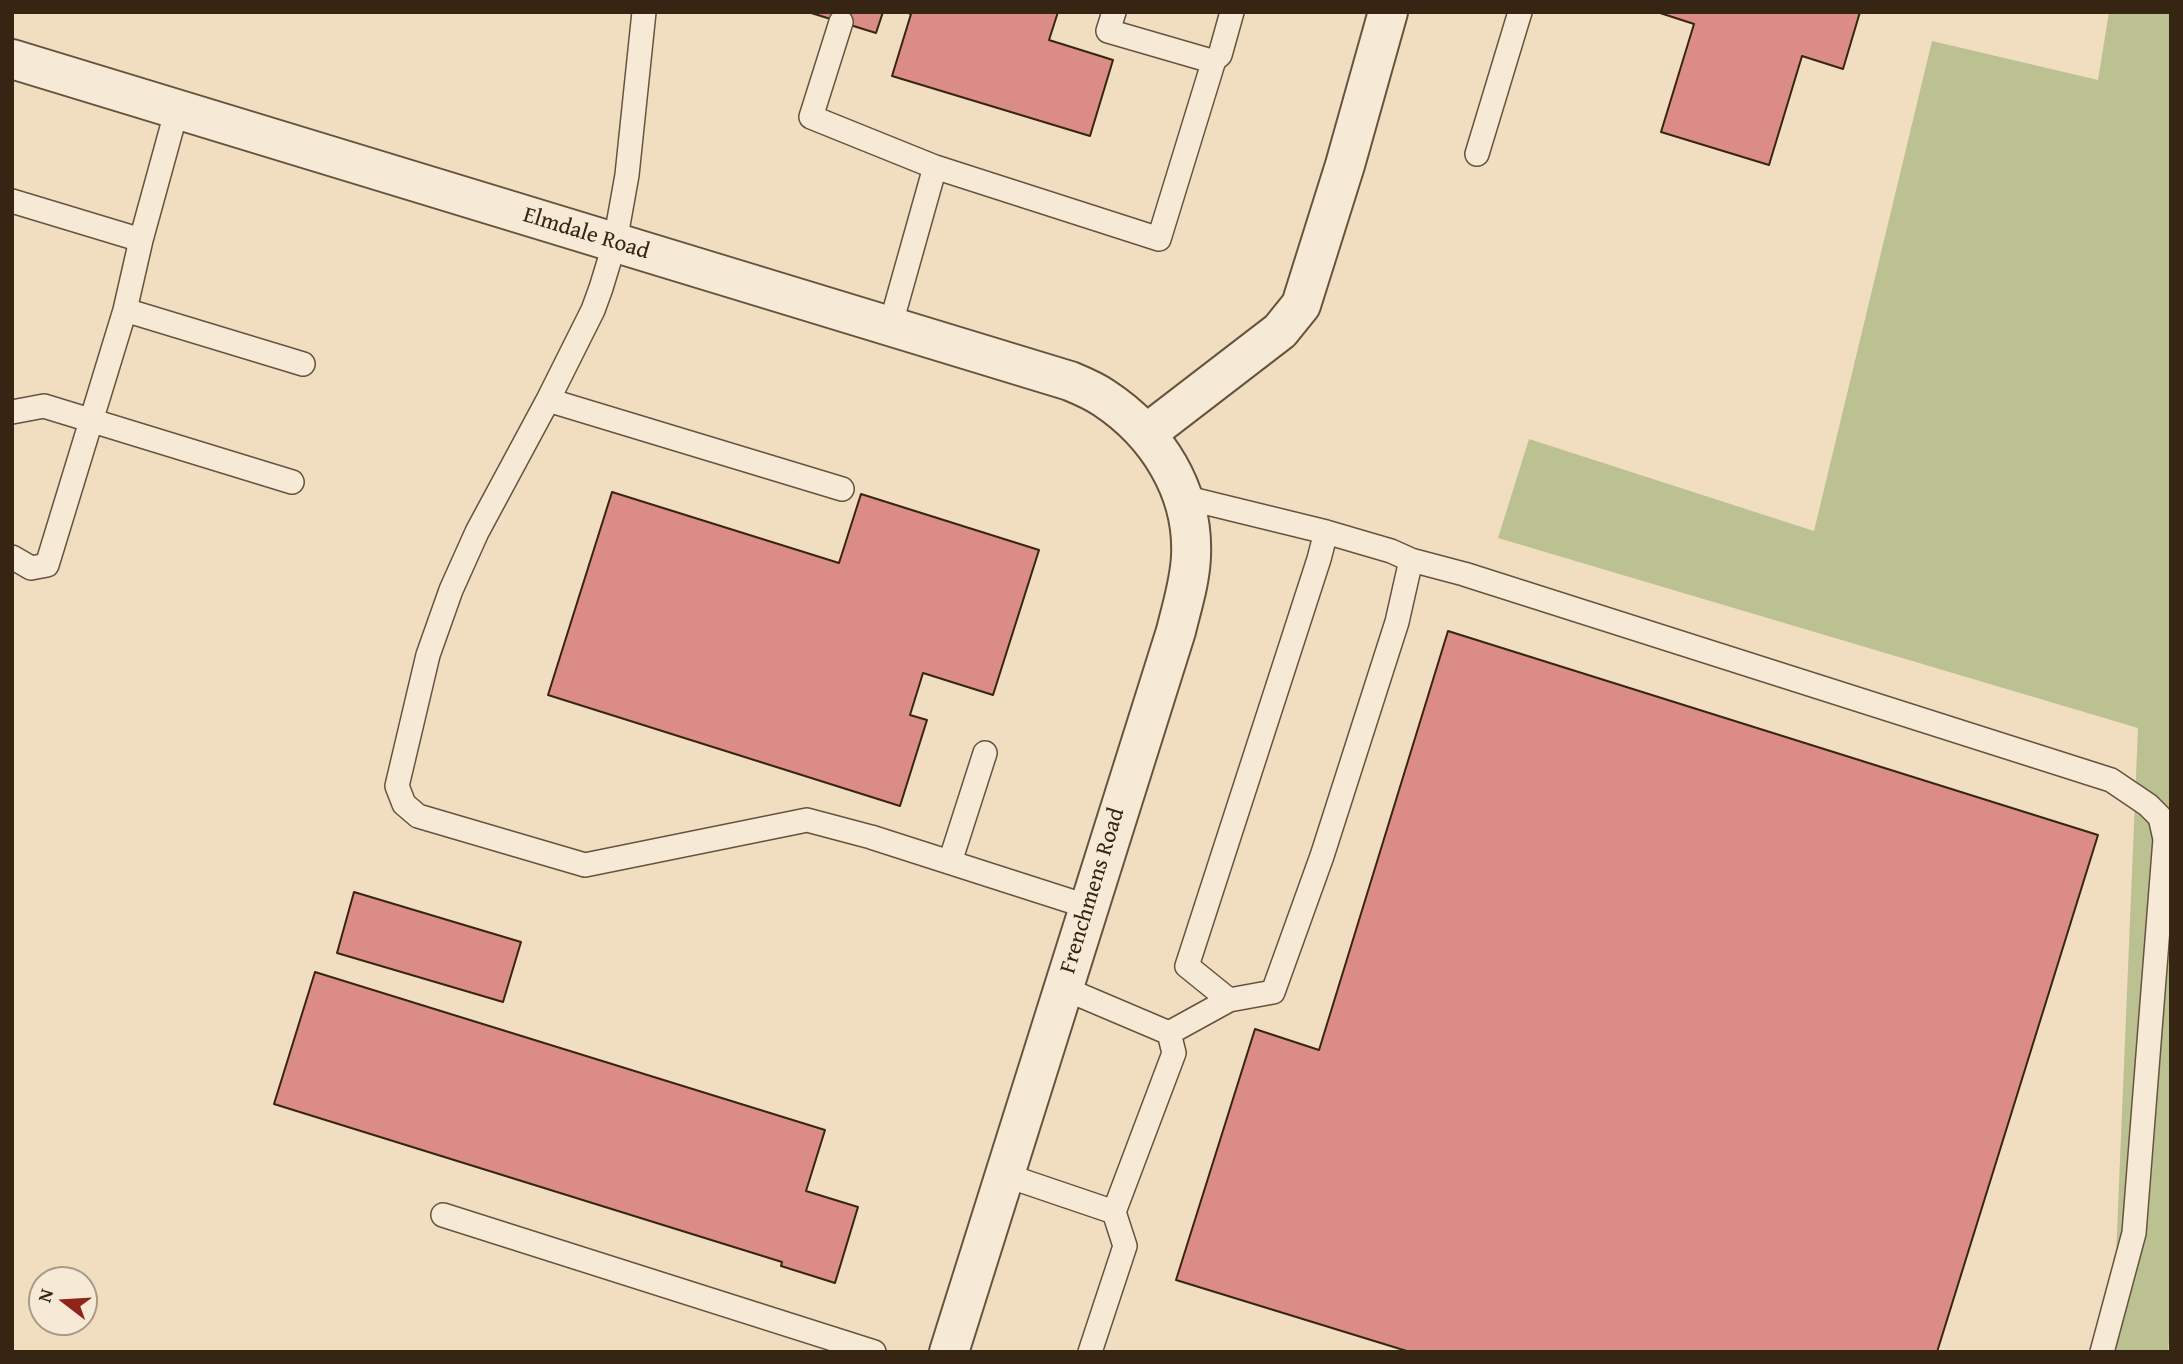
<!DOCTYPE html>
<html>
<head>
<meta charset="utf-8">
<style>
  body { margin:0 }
  #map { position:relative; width:2183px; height:1364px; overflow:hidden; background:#f1dec0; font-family:"Gentium Book Plus",serif }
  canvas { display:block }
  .frame { position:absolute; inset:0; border:14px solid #362513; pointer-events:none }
  .north { position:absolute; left:28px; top:1266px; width:70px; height:70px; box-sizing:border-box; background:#f6ead6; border:2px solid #a99b88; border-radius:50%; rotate:287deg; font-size:19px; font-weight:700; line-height:28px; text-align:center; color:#362513 }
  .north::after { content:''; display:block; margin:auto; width:24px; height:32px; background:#8f2418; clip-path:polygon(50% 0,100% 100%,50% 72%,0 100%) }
</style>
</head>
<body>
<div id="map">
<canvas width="2183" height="1364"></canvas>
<div class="frame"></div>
<div class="north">N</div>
</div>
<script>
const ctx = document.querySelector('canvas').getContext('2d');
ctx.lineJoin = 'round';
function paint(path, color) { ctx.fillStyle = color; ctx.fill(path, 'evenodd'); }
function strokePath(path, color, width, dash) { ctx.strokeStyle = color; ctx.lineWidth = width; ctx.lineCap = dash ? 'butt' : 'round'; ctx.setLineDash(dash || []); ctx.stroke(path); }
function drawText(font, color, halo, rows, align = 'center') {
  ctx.font = font + ' "Gentium Book Plus",serif'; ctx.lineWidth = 7; ctx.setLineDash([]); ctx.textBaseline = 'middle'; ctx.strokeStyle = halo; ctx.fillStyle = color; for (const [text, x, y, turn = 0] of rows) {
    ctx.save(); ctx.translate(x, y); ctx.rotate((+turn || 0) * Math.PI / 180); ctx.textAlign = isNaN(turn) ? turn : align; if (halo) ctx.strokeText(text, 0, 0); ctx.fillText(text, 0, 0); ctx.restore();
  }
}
paint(new Path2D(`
  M2109,12h62v1307l-3,33h-56l26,-624 -640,-190 31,-99 285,92 118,-490 166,39z`), '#bcc191');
const building = new Path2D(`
  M808,12h75l-7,21z
  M906,12h152l-9,28 64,20 -23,76 -198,-60 19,-62z
  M1657,12h203l-17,57 -41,-13 -33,109 -108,-33 33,-108z
  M612,492l227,71 22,-69 178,56 -46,145 -70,-22 -13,42 17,5 -27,86 -352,-111z
  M1448,631l650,204 -161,517h-527l-234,-72 79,-251 64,21z
  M354,892l167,50 -18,60 -166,-49z
  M315,972l510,158 -19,61 52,16 -23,76 -54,-17 1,-4 -508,-158z`);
paint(building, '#db8c84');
strokePath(building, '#362513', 2);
const service = new Path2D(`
  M644,12l-17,163 -12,67 -14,46 -8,22 -45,90 -71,132 -26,58 -23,65 -31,131 7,18 14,12 167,49 222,-45 64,17 218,70
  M1114,12l-6,19 100,29h6l6,-5 12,-43
  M841,22l-30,95 124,50
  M177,109l-36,131 -16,70 178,54
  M1477,154l43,-142
  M12,201l129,39
  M890,327l45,-160 224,72 55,-179
  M548,400l294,89
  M12,412l32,-6 248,76
  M1183,497l143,35 65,19 20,9 -14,62 -75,234 -49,136 -44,8 -42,-34 132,-407 7,-27
  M12,557l19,11 16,-3 78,-255
  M1411,560l53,14 647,206 37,25 12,12 5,22 -31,394 -32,119
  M950,862l35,-109
  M1063,988l106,45 5,20 -60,159
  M1169,1033l60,-33
  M1005,1175l109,37 11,34 -35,106
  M443,1215l431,137`);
const minor = new Path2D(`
  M12,59l1058,322c12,5 24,10 34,17 53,35 90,93 87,158 -1,26 -9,50 -15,75l-227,721
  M1146,434l134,-103 21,-26 44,-140 43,-153`);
strokePath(service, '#65533e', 26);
strokePath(minor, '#65533e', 42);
strokePath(service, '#f6ead6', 23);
strokePath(minor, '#f6ead6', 38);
drawText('23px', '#362513', '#f6ead6', [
  ["Elmdale Road",586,234,17],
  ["Frenchmens Road",1093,891,-73]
]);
</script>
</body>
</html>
